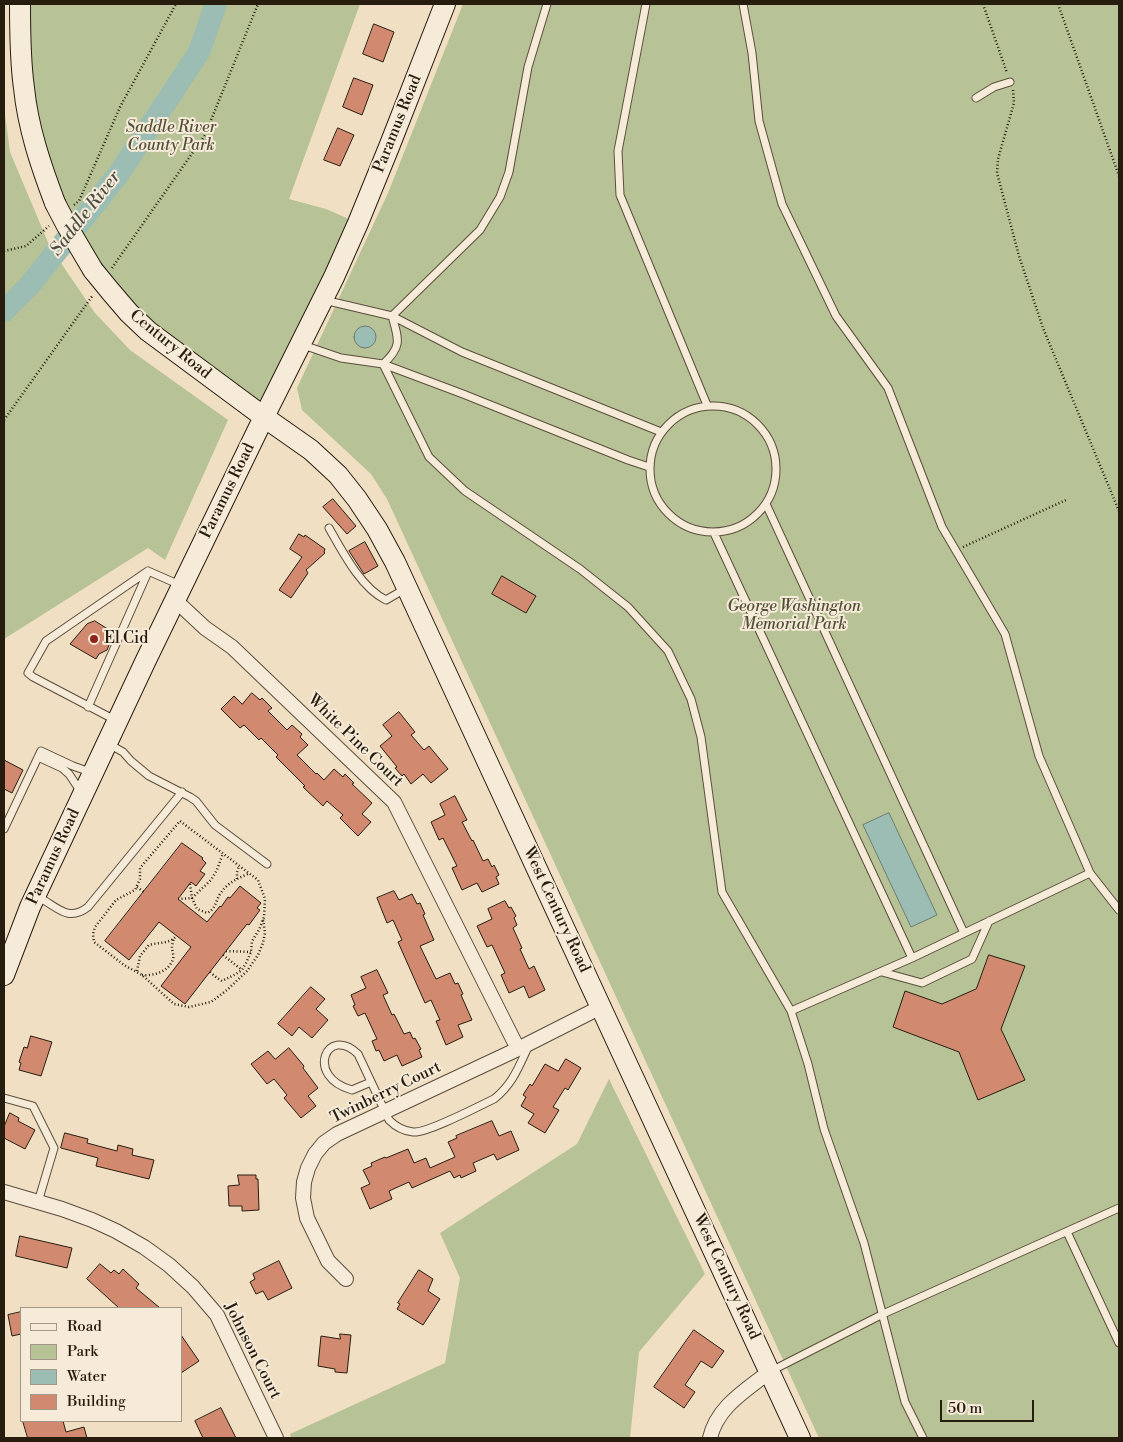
<!DOCTYPE html>
<html>
<head>
<meta charset="utf-8">
<style>
  body { margin:0 }
  #map { position:relative; width:1123px; height:1442px; overflow:hidden; background:#f1dfc3; font-family:"Libre Bodoni",serif }
  canvas { display:block }
  .frame { position:absolute; inset:0; border:5px solid #271d0f; pointer-events:none }
  .legend { position:absolute; left:20px; top:1307px; width:162px; height:115px; box-sizing:border-box; background:#f6ead8; border:1px solid #a39888; margin:0; padding:6px 9px; list-style:none; font-size:15px; color:#271d0f }
  .legend li { display:flex; align-items:center; gap:10px; height:25px }
  .legend b { width:25px; border:1px solid #a39888 }
  .scale { position:absolute; left:940px; top:1400px; width:94px; height:22px; box-sizing:border-box; border:2px solid #271d0f; border-top:0; padding-left:6px; font-size:15px; line-height:18px; white-space:nowrap; color:#271d0f; -webkit-text-stroke:4px #f6ead8; paint-order:stroke }
</style>
</head>
<body>
<div id="map">
<canvas width="1123" height="1442"></canvas>
<div class="frame"></div>
<ul class="legend">
<li><b style="height:6px;background:#f6ead8"></b>Road</li>
<li><b style="height:14px;background:#b7c296"></b>Park</li>
<li><b style="height:14px;background:#9bbdb4"></b>Water</li>
<li><b style="height:14px;background:#d18a70"></b>Building</li>
</ul>
<div class="scale">50 m</div>
</div>
<script>
const ctx = document.querySelector('canvas').getContext('2d');
ctx.lineJoin = 'round';
function paint(path, color) { ctx.fillStyle = color; ctx.fill(path, 'evenodd'); }
function strokePath(path, color, width, dash) { ctx.strokeStyle = color; ctx.lineWidth = width; ctx.lineCap = dash ? 'butt' : 'round'; ctx.setLineDash(dash || []); ctx.stroke(path); }
function drawText(font, color, halo, rows, align = 'center') {
  ctx.font = font + ' "Libre Bodoni",serif'; ctx.lineWidth = 4; ctx.setLineDash([]); ctx.textBaseline = 'middle'; ctx.strokeStyle = halo; ctx.fillStyle = color; for (const [text, x, y, turn = 0] of rows) {
    ctx.save(); ctx.translate(x, y); ctx.rotate((+turn || 0) * Math.PI / 180); ctx.textAlign = isNaN(turn) ? turn : align; if (halo) ctx.strokeText(text, 0, 0); ctx.fillText(text, 0, 0); ctx.restore();
  }
}
paint(new Path2D(`
  M20,4h340l-71,195 37,10 32,14 -94,194 -135,-104 -83,-135z
  M463,4h656v1434h-300l-432,-939 -16,-25 -69,-64 -5,-22 91,-195z
  M4,107l6,45 40,95 45,66 35,37 98,70 -63,140 -17,-12 -144,91z
  M609,1079l96,195 -66,78 -9,86h-339l-1,-4 155,-71 15,-85 -20,-45 137,-89z`), '#b7c296');
const water = new Path2D(`
  M354 337a11 11 0 1 1 22 0a11 11 0 1 1-22 0Z
  M889,813l48,102 -26,12 -48,-102z`);
paint(water, '#9bbdb4');
strokePath(water, '#6d7d72', 1);
strokePath(new Path2D(`
  M4,311l25,-25 89,-111 81,-123 17,-48`), '#9bbdb4', 22);
const building = new Path2D(`
  M374,24l20,8 -11,30 -20,-8z
  M354,78l19,7 -11,30 -19,-8z
  M338,128l16,7 -14,31 -16,-6z
  M333,499l23,27 -9,8 -24,-27z
  M299,534l5,3 1,-2 20,14 -1,3 1,1 -19,17 2,3 -17,25 -12,-8 23,-33 -12,-8z
  M365,542l13,24 -14,8 -15,-23z
  M502,576l34,20 -10,17 -34,-19z
  M95,621l19,12 -7,17 -8,4 -3,5 -26,-15 17,-20z
  M252,693l8,7 2,-2 10,10 -4,3 19,19 5,-5 10,9 -2,3 8,8 -11,10 19,19 1,-1 7,7 10,-11 9,8 2,-3 9,9 -2,1 20,19 -10,11 9,8 -13,14 -18,-18 3,-3 -16,-14 -4,5 -20,-19 2,-1 -29,-29 2,-2 -17,-17 -2,2 -15,-15 -4,3 -19,-19 13,-13 8,8z
  M399,712l16,20 -4,3 13,15 5,-4 19,23 -17,14 -8,-9 -12,10 -7,-10 -2,2 -7,-8 2,-1 -17,-21 12,-10 -9,-11z
  M4,760l19,10 -11,23 -8,-4z
  M455,796l12,24 -5,2 10,19 1,-1 10,21 5,-2 4,8 2,-2 5,10 -3,2 3,7 -17,8 -5,-9 -15,7 -10,-22 5,-2 -14,-28 -4,2 -8,-18 14,-7 -5,-11z
  M182,843l21,15 -1,1 4,4 -6,8 5,3 -9,12 -5,-4 -13,17 29,23 13,-16 1,1 7,-10 2,1 10,-12 21,17 -4,5 3,2 -11,15 -2,-1 -62,80 -24,-18 30,-39 -32,-25 -30,38 -24,-19z
  M394,891l5,9 13,-6 5,10 3,-1 5,11 -2,1 11,25 -14,6 16,33 14,-6 5,11 3,-1 5,11 -2,1 11,25 -14,5 5,12 -17,8 -10,-24 4,-1 -9,-20 -6,3 -27,-61 4,-2 -9,-20 -6,3 -10,-25z
  M505,901l4,7 2,-1 5,9 -2,2 3,7 -4,3 9,20 -2,1 9,20 5,-3 11,24 -16,8 -5,-12 -15,7 -8,-18 4,-2 -13,-28 -5,2 -10,-21 15,-7 -4,-10z
  M989,955l36,11 -24,63 24,51 -47,20 -19,-48 -66,-25 12,-36 37,13 34,-15z
  M377,970l11,23 -5,2 9,20 2,-1 10,20 6,-2 3,7 2,-1 6,11 -2,1 3,7 -20,9 -5,-11 -13,6 -5,-11 -3,1 -4,-10 5,-2 -12,-26 -7,3 -5,-10 2,-1 -4,-10 15,-7 -5,-11z
  M311,987l14,12 -9,10 12,11 -16,18 -13,-11 -7,9 -14,-12z
  M31,1036l21,6 -11,34 -22,-6 2,-7 -2,-1 5,-15 3,1z
  M289,1048l15,18 -1,2 15,20 -10,8 8,10 -15,12 -17,-20 3,-3 -13,-16 -7,5 -16,-20 17,-13 7,8z
  M566,1059l15,9 -13,22 -3,-2 -12,19 6,3 -14,23 -17,-10 6,-9 -13,-8 5,-9 -3,-2 7,-11 2,2 13,-22 13,7z
  M10,1113l9,5 -1,3 17,9 -10,19 -21,-11v-11z
  M492,1121l7,15 12,-5 8,19 -22,10 -3,-6 -21,9 3,8 -15,7 -1,-3 -6,3 -4,-7 -38,17 -3,-6 -20,9 3,8 -22,10 -9,-21 9,-4 -7,-14 9,-4 -1,-3 14,-6 1,1 22,-9 6,14 12,-5 4,10 25,-11 -7,-15 9,-4 -1,-2z
  M65,1133l23,6 -1,4 30,8 1,-6 15,4 -1,6 22,5 -5,19 -53,-13 2,-8 -37,-10z
  M238,1175h18v4h2l1,31 -17,1v-5h-13l-1,-20 11,-1z
  M20,1236l52,12 -5,20 -51,-12z
  M279,1261l13,27 -24,12 -5,-9 -7,3 -6,-12 5,-3 -2,-5z
  M100,1264l11,9 3,-3 5,4 4,-5 16,15 -3,4 24,20h-41l-32,-29z
  M419,1270l14,9 -5,12 12,8 -17,26 -26,-16 3,-5 -2,-1z
  M21,1312v22l-9,2 -4,-21z
  M694,1330l30,21 -12,17 -11,-7 -16,24 10,7 -11,16 -30,-21z
  M340,1334l11,1 -4,38 -12,-1v-3l-17,-3 3,-30 19,3z
  M181,1335l18,26 -18,12z
  M221,1408l15,30h-33l-8,-17z
  M23,1421h40l3,11 18,-5 3,11h-59z`);
paint(building, '#d18a70');
strokePath(building, '#271d0f', 1);
const lane = new Path2D(`
  M547,4l-19,63 -19,105 -9,25 -20,33 -88,86c7,24 10,31 -9,48l46,93 36,34 115,78 48,38 40,44 23,48 10,38 21,155 69,119 17,53 16,65 40,114 41,159 18,36
  M646,4l-28,147 2,44 87,210
  M743,4l9,49 7,68 23,83 54,112 52,72 54,139 63,107 34,122 51,117 29,37
  M976,98l18,-11 16,-5
  M324,300l68,16 70,36 199,80
  M303,345l38,13 42,6 80,30 165,66 21,7
  M650 469a63 63 0 1 1 126 0a63 63 0 1 1-126 0Z
  M766,504l198,429
  M329,528c13,23 32,60 57,72l19,-11
  M714,533l198,425
  M148,571l32,14
  M88,707l60,-135
  M117,721l-84,-44 -5,-4 18,-32 102,-70
  M107,743l16,9 8,9 18,15 41,21 6,4 19,24 52,39
  M38,757l24,11 7,6 12,18
  M4,829l37,-78 32,15 17,6
  M38,897c19,9 29,26 50,10l94,-115
  M882,972l40,11 50,-24 17,-38
  M791,1011l121,-53 178,-85
  M371,1082l-19,8c-48,-13 -25,-66 6,-36l31,66c6,6 14,11 24,12 13,2 66,-26 81,-33 19,-15 25,-33 35,-54
  M4,1098l29,8 21,42 -16,54
  M1067,1232l52,111
  M771,1371l112,-57 236,-106`);
const street = new Path2D(`
  M175,600l30,28 27,19 162,155 124,247
  M4,1192l58,17 30,11 24,11 28,16 25,18 24,22 24,28 59,123
  M346,1279l-18,-18 -21,-43 -4,-20 1,-16 4,-14 7,-14 9,-11 13,-9 181,-85 83,-42
  M710,1438c7,-31 35,-47 59,-66`);
const secondary = new Path2D(`
  M20,4c0,28 0,56 4,84 4,40 17,78 31,115
  M93,270l18,22 18,21 19,18 116,86 47,33 27,25 19,24 20,30 18,33 405,876
  M4,975l26,-68 116,-247 118,-243 70,-140 24,-54 31,-76 56,-143`);
strokePath(lane, '#5a4e3c', 9);
strokePath(street, '#5a4e3c', 16);
strokePath(secondary, '#271d0f', 22);
strokePath(new Path2D(`
  M983,4l24,69
  M1058,4l61,172
  M1013,90l1,13 -16,56 -1,14 4,15 18,68 24,72 76,183
  M74,205l5,-4 41,-94 56,-103
  M4,251l22,-5 23,-20
  M112,268l93,-133 53,-131
  M4,420l89,-125
  M963,547l103,-47
  M237,879v-7l2,-6
  M190,884l2,14 5,11 10,4c9,-4 8,-11 13,-19 7,-11 18,-16 30,-21
  M137,887l7,5
  M178,899l14,-1 19,-18 6,-10 6,-17
  M226,951l25,1
  M223,955l19,15
  M137,971l3,-15 9,-11c10,-3 21,-1 27,-9
  M210,972l7,6 5,3 14,-7 6,-4 4,-7 5,-11 1,-11 7,-11 5,-13 1,-18 -7,-19 -78,-59 -40,47v11l-5,11 -19,10 -21,27 -2,7 1,8 30,23 18,10 32,29 15,3 22,-5 16,-12 20,-19 11,-16 5,-12 2,-10 -2,-14
  M142,975c11,1 27,-3 31,-16 1,-4 -1,-8 -1,-12 0,-1 1,-7 2,-8`), '#271d0f', 2.5, [1, 2.5]);
strokePath(lane, '#f6ead8', 7);
strokePath(street, '#f6ead8', 14);
strokePath(secondary, '#f6ead8', 20);
const secondaryBridge = new Path2D(`
  M55,203l12,23 26,44`);
strokePath(secondaryBridge, '#271d0f', 22, []);
strokePath(secondaryBridge, '#f6ead8', 20);
for (const [x, y, r, color] of [
  [94,639,5,"#8f2418"]
]) { const dot = new Path2D(); dot.arc(x, y, r, 0, 2 * Math.PI); ctx.fillStyle = color; ctx.fill(dot); strokePath(dot, '#f6ead8', 2); }
drawText('16px', '#271d0f', '#f6ead8', [
  ["Paramus Road",398,124,-68],
  ["Century Road",170,345,39],
  ["Paramus Road",228,491,-64],
  ["White Pine Court",355,741,44],
  ["Paramus Road",54,857,-65],
  ["West Century Road",556,910,65],
  ["Twinberry Court",386,1093,-26],
  ["West Century Road",726,1277,65],
  ["Johnson Court",252,1351,63]
]);
drawText('italic 16px', '#524f38', '#f6ead8', [
  ["Saddle River",171,128],
  ["County Park",171,146],
  ["George Washington",794,607],
  ["Memorial Park",794,625]
]);
drawText('16px', '#271d0f', '#f6ead8', [
  ["El Cid",104,639]
], 'left');
drawText('italic 18px', '#4a4d41', '#f6ead8', [
  ["Saddle River",86,214,-52]
]);
</script>
</body>
</html>
